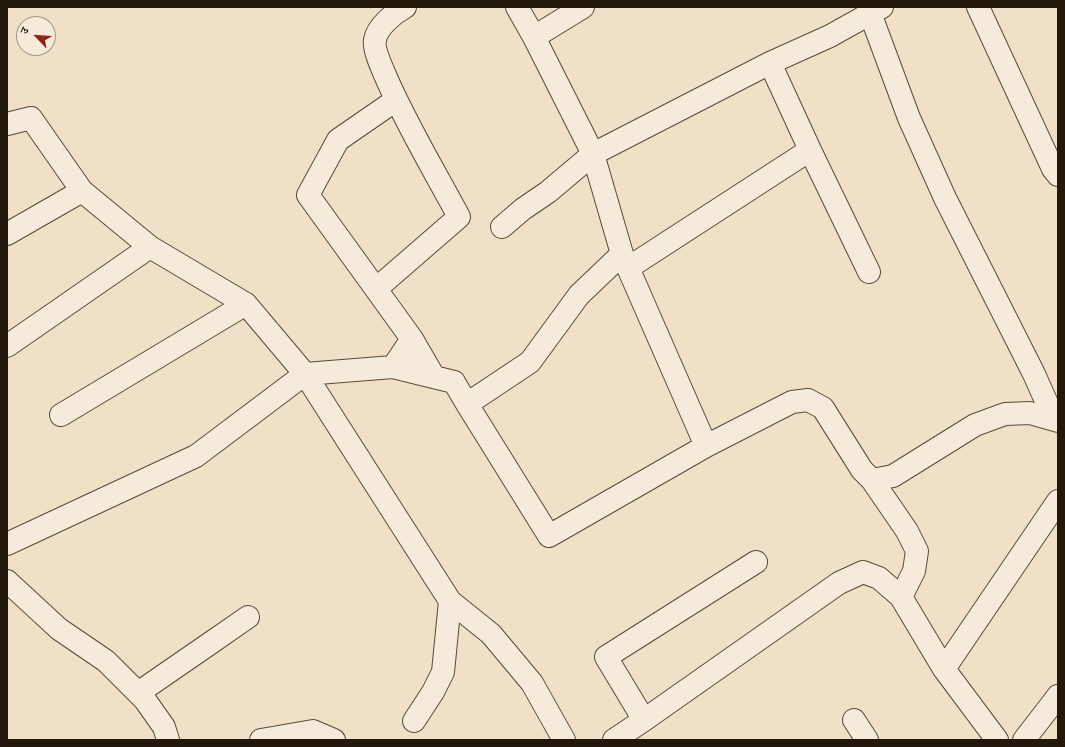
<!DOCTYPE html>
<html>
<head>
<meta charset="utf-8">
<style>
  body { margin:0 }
  #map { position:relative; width:1065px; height:747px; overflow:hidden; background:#f1e0c8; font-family:"Old Standard TT","Noto Serif Devanagari",serif }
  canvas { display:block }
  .frame { position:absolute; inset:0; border:8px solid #22180b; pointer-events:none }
  .north { position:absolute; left:16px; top:16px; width:40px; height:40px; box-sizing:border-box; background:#f6ebdb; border:1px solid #a19788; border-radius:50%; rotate:295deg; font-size:11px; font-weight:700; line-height:16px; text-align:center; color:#22180b }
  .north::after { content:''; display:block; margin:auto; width:14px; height:18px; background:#8f2418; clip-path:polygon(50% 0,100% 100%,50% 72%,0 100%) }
</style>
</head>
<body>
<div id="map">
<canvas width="1065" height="747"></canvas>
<div class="frame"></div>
<div class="north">उ</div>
</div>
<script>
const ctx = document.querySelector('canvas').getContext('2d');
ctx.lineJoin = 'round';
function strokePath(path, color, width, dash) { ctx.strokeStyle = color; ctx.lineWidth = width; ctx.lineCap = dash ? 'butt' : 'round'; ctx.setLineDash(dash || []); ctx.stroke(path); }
const street = new Path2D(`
  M517,7l17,30 59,117 29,100 84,192
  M978,7l75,162 5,6
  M870,13l39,105 36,80 89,176 20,45
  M534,37l49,-30
  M770,63l40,87 59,122
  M7,124l24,-6 51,73 68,56 96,57 59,70 145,227 -7,71 -10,20 -19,29
  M502,227l21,-18 25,-17 45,-38 177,-91 60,-27 52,-29
  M7,234l75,-43
  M628,268l182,-118
  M376,289l83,-72c-25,-47 -53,-93 -74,-142 -3,-7 -12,-27 -10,-35 2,-13 19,-27 30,-33
  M412,339l22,38
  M7,346l143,-99
  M393,367l19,-28 -104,-144 30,-55 58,-40
  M467,404l82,132 157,-90 86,-44 16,-2 15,8 39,62 10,10 21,-4 82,-51 30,-11 25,-1 28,8
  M61,415l185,-111
  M872,480l35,51 10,20 -3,20 -13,26
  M7,544l189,-88 109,-82 88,-7 61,15 13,22 63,-42 49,-67 43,-41
  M7,581l52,48 47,32 39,39 19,27 4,13
  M450,601l41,33 41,49 32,57
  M944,669l114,-168
  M138,693l74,-51 36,-25
  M644,720l-38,-63 150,-95
  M854,720l13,20
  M261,740l52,-9 21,9
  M614,740l30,-20 195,-137 24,-11 16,6 22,19 43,72 53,71
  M1024,740l34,-44`);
strokePath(street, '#564a3a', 24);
strokePath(street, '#f6ebdb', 22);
</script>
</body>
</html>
